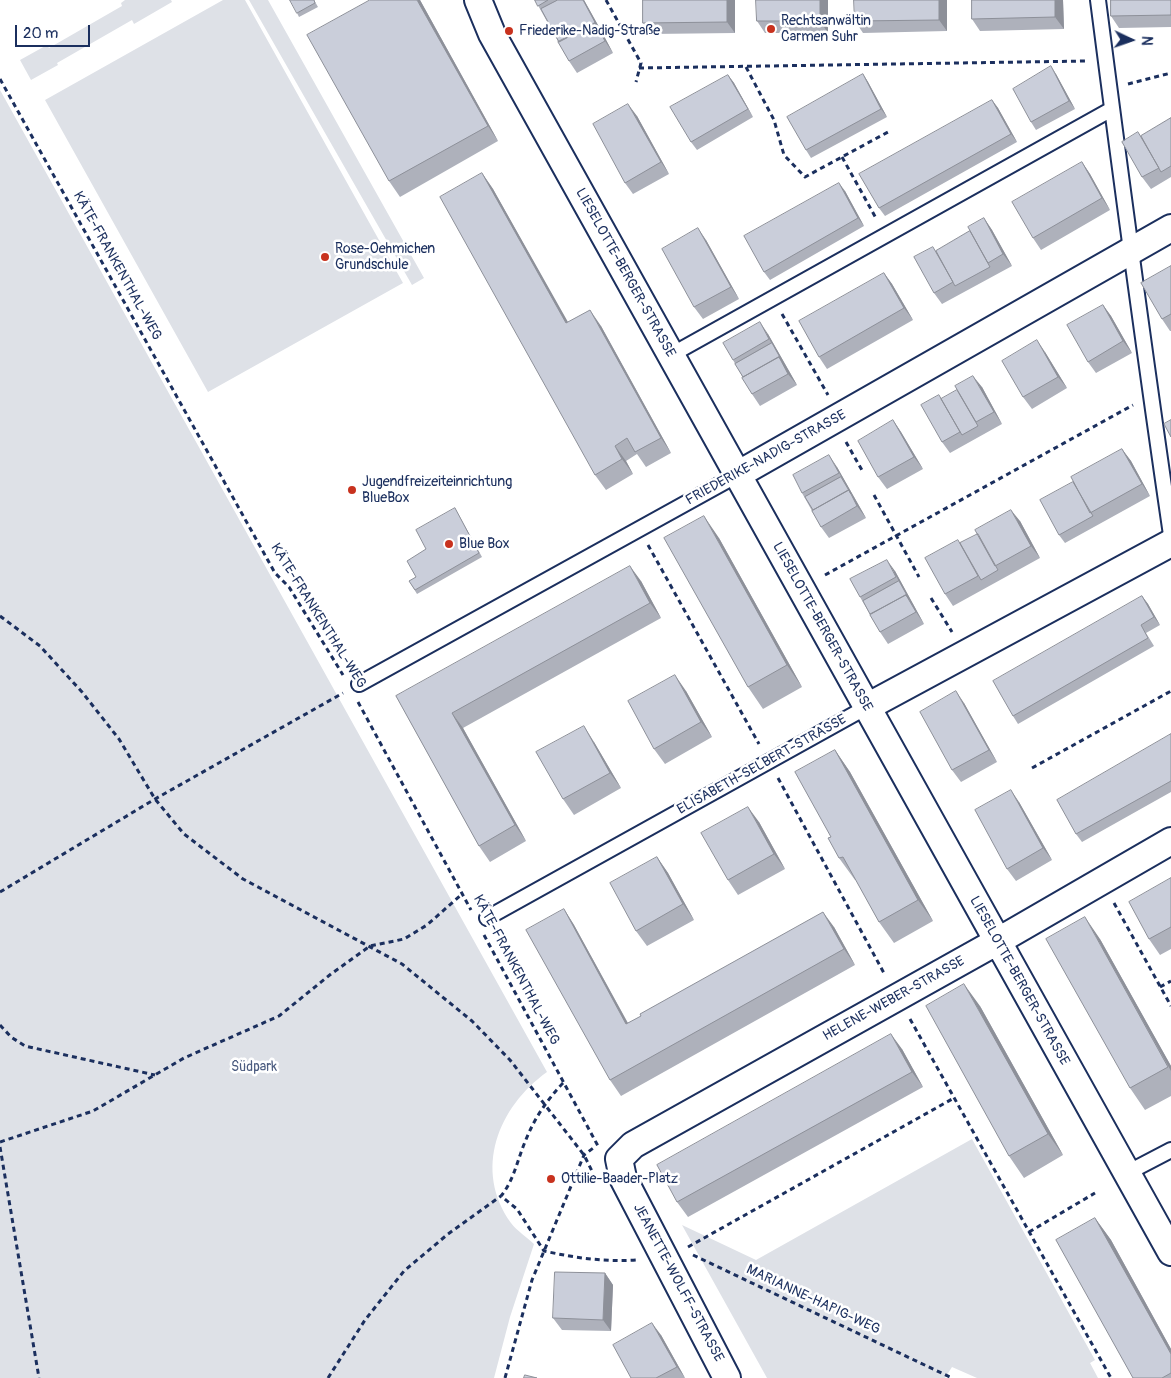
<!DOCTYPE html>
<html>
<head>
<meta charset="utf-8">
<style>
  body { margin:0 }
  #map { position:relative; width:1171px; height:1378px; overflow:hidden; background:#fff; font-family:Pangolin,sans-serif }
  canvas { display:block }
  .north { position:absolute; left:1106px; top:15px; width:50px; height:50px; -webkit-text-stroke:4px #fff; paint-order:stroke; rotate:93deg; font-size:14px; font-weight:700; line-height:20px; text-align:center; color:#1b2f5e }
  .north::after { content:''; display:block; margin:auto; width:18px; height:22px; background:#1b2f5e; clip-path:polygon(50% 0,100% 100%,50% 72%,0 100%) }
  .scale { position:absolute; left:15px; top:25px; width:75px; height:22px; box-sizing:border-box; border:2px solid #1b2f5e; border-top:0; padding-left:6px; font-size:15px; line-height:18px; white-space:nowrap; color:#1b2f5e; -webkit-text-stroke:4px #fff; paint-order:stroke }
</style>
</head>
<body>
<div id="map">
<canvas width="1171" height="1378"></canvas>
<div class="north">N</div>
<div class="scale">20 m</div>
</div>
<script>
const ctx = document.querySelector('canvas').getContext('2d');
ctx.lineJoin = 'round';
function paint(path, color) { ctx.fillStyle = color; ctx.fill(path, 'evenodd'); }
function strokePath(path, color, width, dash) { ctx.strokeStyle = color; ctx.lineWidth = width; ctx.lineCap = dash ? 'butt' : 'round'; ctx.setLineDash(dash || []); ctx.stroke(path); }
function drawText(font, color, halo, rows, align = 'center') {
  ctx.font = font + ' Pangolin,sans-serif'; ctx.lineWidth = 5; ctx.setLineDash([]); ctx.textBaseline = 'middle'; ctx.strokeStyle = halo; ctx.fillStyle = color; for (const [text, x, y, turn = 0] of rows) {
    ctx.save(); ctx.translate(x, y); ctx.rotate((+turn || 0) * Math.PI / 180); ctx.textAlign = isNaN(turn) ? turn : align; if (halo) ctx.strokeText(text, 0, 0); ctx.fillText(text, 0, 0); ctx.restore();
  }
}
paint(new Path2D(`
  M125,0h46l1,2 -38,22 -2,-4 -75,43 1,2 -27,15 -11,-20 27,-15 2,3 73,-42 -1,-3z
  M223,0h22l158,283 -195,109 -163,-292z
  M249,0h19l156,278 -12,7z
  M0,90l547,982c-49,35 -74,98 -36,151 6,8 16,14 23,21l-24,73 -16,61h-494z
  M972,1139l123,221 -5,3 8,15h-121l-25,-11 -7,11h-178l-85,-153 74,35z`), '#dee1e7');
const lane = new Path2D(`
  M1098,0c23,179 47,357 73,535
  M671,355l441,-246
  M359,684l378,-209
  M487,918l380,-211
  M1127,1173l44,-23`);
const street = new Path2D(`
  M478,0l14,34 679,1218
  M737,475l434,-247
  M867,707l304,-164
  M727,1378l-104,-200 -4,-19 14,-14 365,-204 173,-100`);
strokePath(lane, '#1b2f5e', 18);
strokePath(street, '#1b2f5e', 30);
strokePath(new Path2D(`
  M606,0l35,63 -5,19
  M746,67l28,53 10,35 21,22 83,-45
  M639,68l447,-7
  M0,79l275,494 14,14 54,88
  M1128,84l43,-11
  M842,157l35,63
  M782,314l46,81
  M846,442l17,30
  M874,495l45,82
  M648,545l111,199
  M825,575l308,-170
  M931,598l21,34
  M0,616l40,30 42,46 37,47 36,60 29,35 59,45 159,85 70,57 38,39 74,95 11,22
  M358,702l113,208
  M1032,768l139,-77
  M778,778l107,197
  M0,892l155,-93 188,-106
  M1114,903l57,103
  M484,935l114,211
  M1160,987l11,-6
  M910,1019l201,359
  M0,1025l11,12 14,9 130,29
  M563,1083c-17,18 -29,36 -38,59 -8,19 -11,38 -24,54l16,13 27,42c32,7 60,11 92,9
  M0,1142l93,-31 91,-53 95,-42 52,-42 39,-28 34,-7 23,-14 35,-31
  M0,1147l39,231
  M1029,1232l66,-39
  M688,1247l266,-149
  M693,1255l259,123
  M328,1378l37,-58 39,-49 44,-37 53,-38
  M505,1378l27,-98 52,-125 12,-9`), '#1b2f5e', 3, [5, 4]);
strokePath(lane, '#fff', 14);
strokePath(street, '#fff', 26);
paint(new Path2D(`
  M314,0l4,7 -19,10 -2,-4z
  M420,0l78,141 -98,56 -11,-16z
  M535,0h49l29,53 -36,20 -8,-12z
  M643,0h92v33l-84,1 -8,-11z
  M828,0v33h-63l-8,-12z
  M947,0v31l-84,2 -8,-12z
  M1063,0l1,29 -84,2 -8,-12z
  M1171,0v27l-52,1 -8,-12z
  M863,74l5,8 19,35 -76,41 -5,-8z
  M1056,74l19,35 -39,21 -5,-8z
  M728,75l6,8 19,34 -56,33 -6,-8z
  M992,100l6,8 19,34 -132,74 -6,-8z
  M637,116l32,58 -36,20 -8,-11z
  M1171,118v59l-20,12 -9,-12 -1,-41z
  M1082,162l8,12 20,36 -69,40 -8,-12z
  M482,173l11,16 74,133 34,4 70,127 -25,14 -9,-13 -11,7 7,13 -27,16 -11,-15z
  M845,191l19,35 -94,54 -6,-8z
  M984,218l8,12 20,36 -70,38 -8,-11 2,-42 34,-20z
  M706,240l33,59 -36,20 -9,-12z
  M1171,266v65h-1l-8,-12z
  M884,273l8,11 21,36 -86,49 -8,-12z
  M1103,305l8,11 21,37 -36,20 -8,-11z
  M768,334l29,51 -37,21 -8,-12 -19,-34z
  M1045,352l22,36 -35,21 -9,-12z
  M982,387l20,37 -52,29 -8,-11 -1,-43z
  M893,420l8,12 22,37 -36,20 -9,-12z
  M1122,449l9,12 19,35 -85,47 -6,-8 14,-53z
  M837,467l29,51 -37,20 -8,-11 -19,-34z
  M455,508l27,49 -65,37 -8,-13 7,-4 10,-28z
  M1020,521l20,37 -87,48 -8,-12 15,-51z
  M719,538l83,149 -39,22 -15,-22z
  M895,571l29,53 -36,20 -8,-12 -20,-35z
  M641,581l20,37 -198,110 63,113 -36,21 -11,-16 -83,-150z
  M1142,596l6,8 12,21 -14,8 8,13 -136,78 -5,-8z
  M686,691l26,46 -47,27 -11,-15z
  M964,703l33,59 -36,20 -9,-12z
  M1171,734v58l-89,50 -6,-8z
  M594,742l27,46 -47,27 -11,-16z
  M835,750l15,22 83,149 -39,22 -15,-21 -23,-42h-1l-16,-22 -8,-21z
  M1019,802l33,58 -36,21 -9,-12z
  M759,822l26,47 -47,26 -10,-15z
  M657,857l11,16 26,47 -47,26 -11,-15z
  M1171,878v71l-11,6 -11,-16z
  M564,909l10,16 54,98 206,-96 21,38 -234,131 -11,-16z
  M1100,939l71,127v30l-26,14 -15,-22z
  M980,1006l83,149 -39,23 -15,-22z
  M902,1049l21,38 -235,130 -11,-15z
  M1095,1218l16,22 60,109v29h-38z
  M605,1273l8,12 -2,46 -49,-1 -9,-12z
  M661,1335l24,43h-54z`), '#aeb1bb');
paint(new Path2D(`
  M417,0h3l78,141 -10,-15z
  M583,0h1l19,34 -6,-8z
  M727,0h8v33l-8,-11z
  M820,0h8v33l-8,-12z
  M939,0h8v31l-8,-11z
  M1055,0h8l1,29 -9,-12z
  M595,23l8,11 10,19 -8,-12z
  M1051,66l5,8 19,35 -6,-8z
  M863,74l5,8 19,35 -6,-8z
  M728,75l6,8 19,34 -5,-8z
  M992,100l6,8 19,34 -6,-8z
  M628,104l9,12 32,58 -8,-12z
  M1082,162l8,12 20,36 -8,-12z
  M482,173l11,16 84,149 -11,-15z
  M839,183l6,8 19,35 -6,-8z
  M984,218l8,12 20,36 -9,-12z
  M698,228l8,12 33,59 -8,-12z
  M884,273l8,11 21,36 -9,-12z
  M1103,305l8,11 21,37 -9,-12z
  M590,310l11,16 70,127 -10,-15z
  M760,322l8,12 29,51 -9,-11z
  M1037,340l8,12 22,36 -9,-11z
  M973,376l9,11 20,37 -8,-12z
  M893,420l8,12 22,37 -9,-12z
  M615,446l11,15 7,13 -11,-15z
  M1122,449l9,12 19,35 -8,-12z
  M829,455l8,12 29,51 -9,-12 -8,-16 2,4z
  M1011,510l9,11 20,37 -9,-12z
  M704,516l15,22 83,149 -15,-22z
  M887,560l8,11 29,53 -8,-12z
  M630,566l11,15 20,37 -11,-15z
  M1142,596l6,8 12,21 -6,-8z
  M675,675l11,16 26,46 -11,-15z
  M956,691l8,12 33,59 -8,-12z
  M452,713l11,15 63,113 -11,-16z
  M584,726l10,16 27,46 -11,-15z
  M835,750l15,22 83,149 -15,-21z
  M1011,790l8,12 33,58 -9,-12z
  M748,807l11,15 26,47 -11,-15z
  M657,857l11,16 26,47 -11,-16z
  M564,909l10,16 63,115 -11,-16z
  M823,912l11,15 21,38 -11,-16z
  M1085,917l15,22 71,127v5z
  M964,984l16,22 83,149 -15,-21z
  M891,1034l11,15 21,38 -11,-15z
  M1095,1218l16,22 60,109v5z
  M605,1273l8,12 -2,46 -8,-11z
  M652,1323l9,12 24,43 -8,-11z`), '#8d9099');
const building = new Path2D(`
  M290,0h24l1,3 -18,10z
  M370,0h47l71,126 -99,55 -82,-146z
  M535,0h13l-10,6z
  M558,0h25l14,26 -2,-3 -36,19 -18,-33z
  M643,0h84v22l-84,1z
  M756,0h64v21h-63z
  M854,0h85v20l-84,1z
  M972,0h83v17l-83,2z
  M1111,0h60v15l-60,1z
  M595,23l10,18 -36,20 -11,-19z
  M1051,66l18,35 -38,21 -18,-33z
  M863,74l18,35 -75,41 -19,-33z
  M728,75l20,34 -57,33 -21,-35z
  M992,100l19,34 -132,74 -20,-34z
  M628,104l33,58 -36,21 -32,-59z
  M1171,118v48l-10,6 -20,-36z
  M1138,132l21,36 -17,9 -20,-35z
  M1082,162l20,36 -69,40 -21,-36z
  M482,173l84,150 24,-13 71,128 -26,14 -8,-14 -12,8 7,13 -27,16 -155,-278z
  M839,183l19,35 -94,54 -20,-36z
  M984,218l19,36 -15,9 -20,-36z
  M698,228l33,59 -37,20 -32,-58z
  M970,231l20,36 -35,19 -19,-35z
  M933,247l20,35 -19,11 -20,-36z
  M1171,266v48l-9,5 -21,-36z
  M884,273l20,35 -85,49 -20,-36z
  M1103,305l20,36 -35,21 -21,-37z
  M760,322l9,17 -36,21 -10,-17z
  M1037,340l21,37 -35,20 -21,-36z
  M772,343l10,18 -3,-4 -36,20 -8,-13z
  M779,357l9,17 -36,20 -10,-16z
  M973,376l21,36 -18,10 -21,-36z
  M957,390l21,36 -16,9 -21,-36z
  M939,395l21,37 -18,10 -21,-37z
  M893,420l21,37 -36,20 -20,-36z
  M1171,420v17l-7,-13z
  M1122,449l20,35 -52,29 -19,-36z
  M829,455l10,18 -37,20 -9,-18z
  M841,477l10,17 -2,-4 -36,20 -8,-13z
  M1073,482l20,34 -34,19 -19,-35z
  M849,490l8,16 -36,21 -9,-16z
  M455,508l24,45 -64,37 -6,-9 7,-4 -9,-16 19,-12 -10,-19z
  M1011,510l20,36 -36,20 -20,-36z
  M704,516l83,149 -39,22 -84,-149z
  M978,534l20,36 -17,10 -21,-37z
  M958,540l20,36 -33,18 -20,-36z
  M887,560l9,17 -36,20 -10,-18z
  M630,566l20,37 -198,110 63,112 -36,21 -83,-150z
  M899,581l10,18 -3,-4 -36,19 -7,-13z
  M906,595l10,17 -36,20 -10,-17z
  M1142,596l12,21 -13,8 7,13 -135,78 -20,-35z
  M675,675l26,47 -47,27 -26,-48z
  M956,691l33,59 -37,20 -32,-58z
  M584,726l26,47 -47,26 -27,-47z
  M1171,734v47l-95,53 -19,-34z
  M835,750l83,150 -39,22 -36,-65 -4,1 -11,-20 3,-1 -36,-65z
  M1011,790l32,58 -36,21 -32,-59z
  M748,807l26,47 -46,26 -27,-47z
  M657,857l26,47 -47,27 -26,-48z
  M1171,878v49l-22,12 -20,-37z
  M564,909l62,115 15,-8 -1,-2 183,-102 21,37 -234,131 -84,-150z
  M1085,917l83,150 -38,21 -84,-149z
  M964,984l84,150 -39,22 -83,-150z
  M891,1034l21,38 -235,130 -20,-37z
  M1095,1218l76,136v19l-9,5h-29l-77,-138z
  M555,1272l50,1 -2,47 -50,-2z
  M652,1323l25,44 -21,11h-25l-18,-33z
  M525,1375l12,3h-13z`);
paint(building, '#caceda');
strokePath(building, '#8d9099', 1);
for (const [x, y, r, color] of [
  [771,29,5,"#c8321e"],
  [509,31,5,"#c8321e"],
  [325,257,5,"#c8321e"],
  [352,490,5,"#c8321e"],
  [449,544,5,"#c8321e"],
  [551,1179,5,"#c8321e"]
]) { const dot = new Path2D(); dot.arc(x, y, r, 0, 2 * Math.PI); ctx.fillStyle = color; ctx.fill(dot); strokePath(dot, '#fff', 2); }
drawText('14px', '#1b2f5e', '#fff', [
  ["Rechtsanwältin",781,21],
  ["Carmen Suhr",781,37],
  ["Friederike-Nadig-Straße",519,31],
  ["Rose-Oehmichen",335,249],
  ["Grundschule",335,265],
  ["Jugendfreizeiteinrichtung",362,482],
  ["BlueBox",362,498],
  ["Blue Box",459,544],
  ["Ottilie-Baader-Platz",561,1179]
], 'left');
drawText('14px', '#1b2f5e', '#fff', [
  ["KÄTE-FRANKENTHAL-WEG",117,266,61],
  ["LIESELOTTE-BERGER-STRASSE",625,273,61],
  ["FRIEDERIKE-NADIG-STRASSE",766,458,-29],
  ["KÄTE-FRANKENTHAL-WEG",318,616,58],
  ["LIESELOTTE-BERGER-STRASSE",822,627,61],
  ["ELISABETH-SELBERT-STRASSE",762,765,-29],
  ["KÄTE-FRANKENTHAL-WEG",516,970,62],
  ["LIESELOTTE-BERGER-STRASSE",1019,981,61],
  ["HELENE-WEBER-STRASSE",894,999,-29],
  ["JEANETTE-WOLFF-STRASSE",678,1283,62],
  ["MARIANNE-HAPIG-WEG",813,1300,25]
]);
drawText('14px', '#4c5c80', '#fff', [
  ["Südpark",254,1067]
]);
</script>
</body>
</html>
